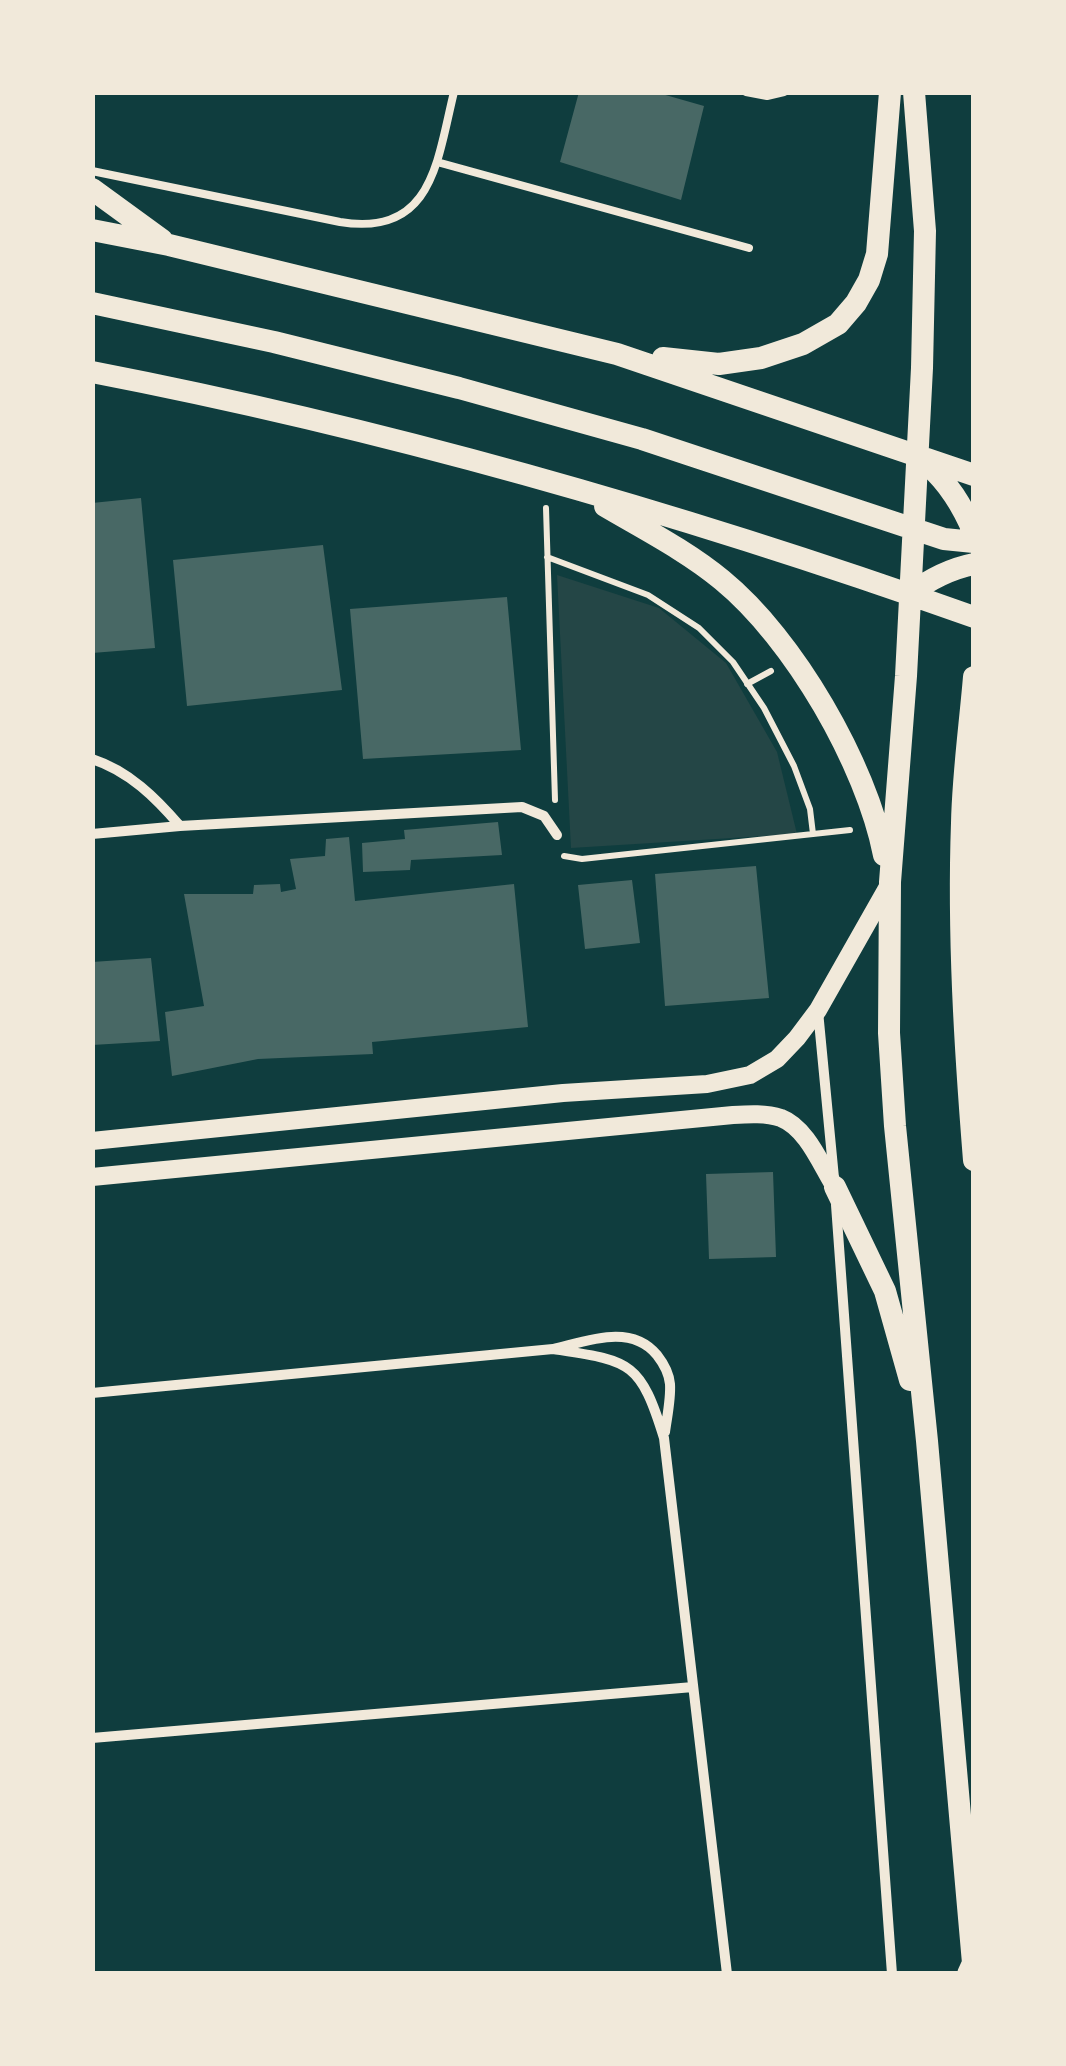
<!DOCTYPE html>
<html>
<head>
<meta charset="utf-8">
<style>
  body { margin:0 }
  #map { position:relative; width:1066px; height:2066px; overflow:hidden; background:#0f3d3e; font-family:Georgia,serif }
  canvas { display:block }
  .frame { position:absolute; inset:0; border:95px solid #f1e9da; pointer-events:none }
</style>
</head>
<body>
<div id="map">
<canvas width="1066" height="2066"></canvas>
<div class="frame"></div>
</div>
<script>
const ctx = document.querySelector('canvas').getContext('2d');
ctx.lineJoin = 'round';
function paint(path, color) { ctx.fillStyle = color; ctx.fill(path, 'evenodd'); }
function strokePath(path, color, width, dash) { ctx.strokeStyle = color; ctx.lineWidth = width; ctx.lineCap = dash ? 'butt' : 'round'; ctx.setLineDash(dash || []); ctx.stroke(path); }
paint(new Path2D(`
  M557,575l102,33 67,55 51,89 20,82 -226,14z`), '#244646');
paint(new Path2D(`
  M579,92h76l49,14 -23,94 -121,-38z
  M141,498l14,150 -63,5v-150z
  M323,545l19,145 -155,16 -14,-146z
  M507,597l14,153 -158,9 -13,-150z
  M498,822l4,33 -91,5 -1,10 -47,2 -1,-29 43,-4 -1,-9z
  M349,837l6,64 159,-17 14,143 -156,15 1,12 -115,5 -86,17 -7,-64 39,-6 -20,-112h69l1,-9 26,-1 1,8 15,-3 -6,-30 35,-3 1,-17z
  M756,866l13,132 -104,8 -10,-132z
  M632,880l8,63 -55,6 -7,-64z
  M151,958l9,83 -68,4v-83z
  M773,1172l3,85 -67,2 -3,-85z`), '#486865');
strokePath(new Path2D(`
  M546,508l9,292
  M547,557l101,38 51,33 34,34 31,46 30,58 16,43 3,25
  M747,684l24,-13
  M564,856l18,3 268,-29`), '#f1e9da', 6);
strokePath(new Path2D(`
  M746,92l21,4 17,-4
  M437,162l312,86
  M92,171l248,51c93,15 97,-61 114,-130`), '#f1e9da', 8);
strokePath(new Path2D(`
  M92,759c37,12 64,39 88,67
  M92,834l88,-8 342,-19 22,9 13,19
  M818,1011l16,167
  M836,1205l56,769
  M553,1349c77,12 87,11 111,89l63,536
  M92,1393l461,-44c34,-8 78,-26 104,6 7,9 12,18 13,29 1,15 -3,33 -5,48
  M92,1738l601,-51`), '#f1e9da', 10);
strokePath(new Path2D(`
  M92,1141l471,-48 144,-9 43,-9 27,-16 20,-21 21,-28 72,-127
  M92,1177l641,-62c16,-1 33,-2 48,3 26,10 40,47 54,69`), '#f1e9da', 18);
strokePath(new Path2D(`
  M914,92l11,139 -3,137 -16,308 -16,206 -1,151 6,93 32,315 46,522 -5,11
  M92,189l70,51
  M92,230l77,15 448,109 357,121
  M92,303l182,39 185,46 183,51 302,100 30,3
  M663,358l56,6 42,-6 42,-14 35,-20 18,-21 13,-23 8,-26 13,-162
  M92,372c300,58 595,143 882,245
  M926,463c23,21 36,42 48,70
  M605,506c39,23 82,45 117,74 72,59 144,184 162,275
  M910,594c20,-15 39,-25 64,-30
  M974,677c-4,48 -11,97 -12,146 -4,112 3,225 12,337
  M835,1187l50,104 25,89`), '#f1e9da', 22);
</script>
</body>
</html>
